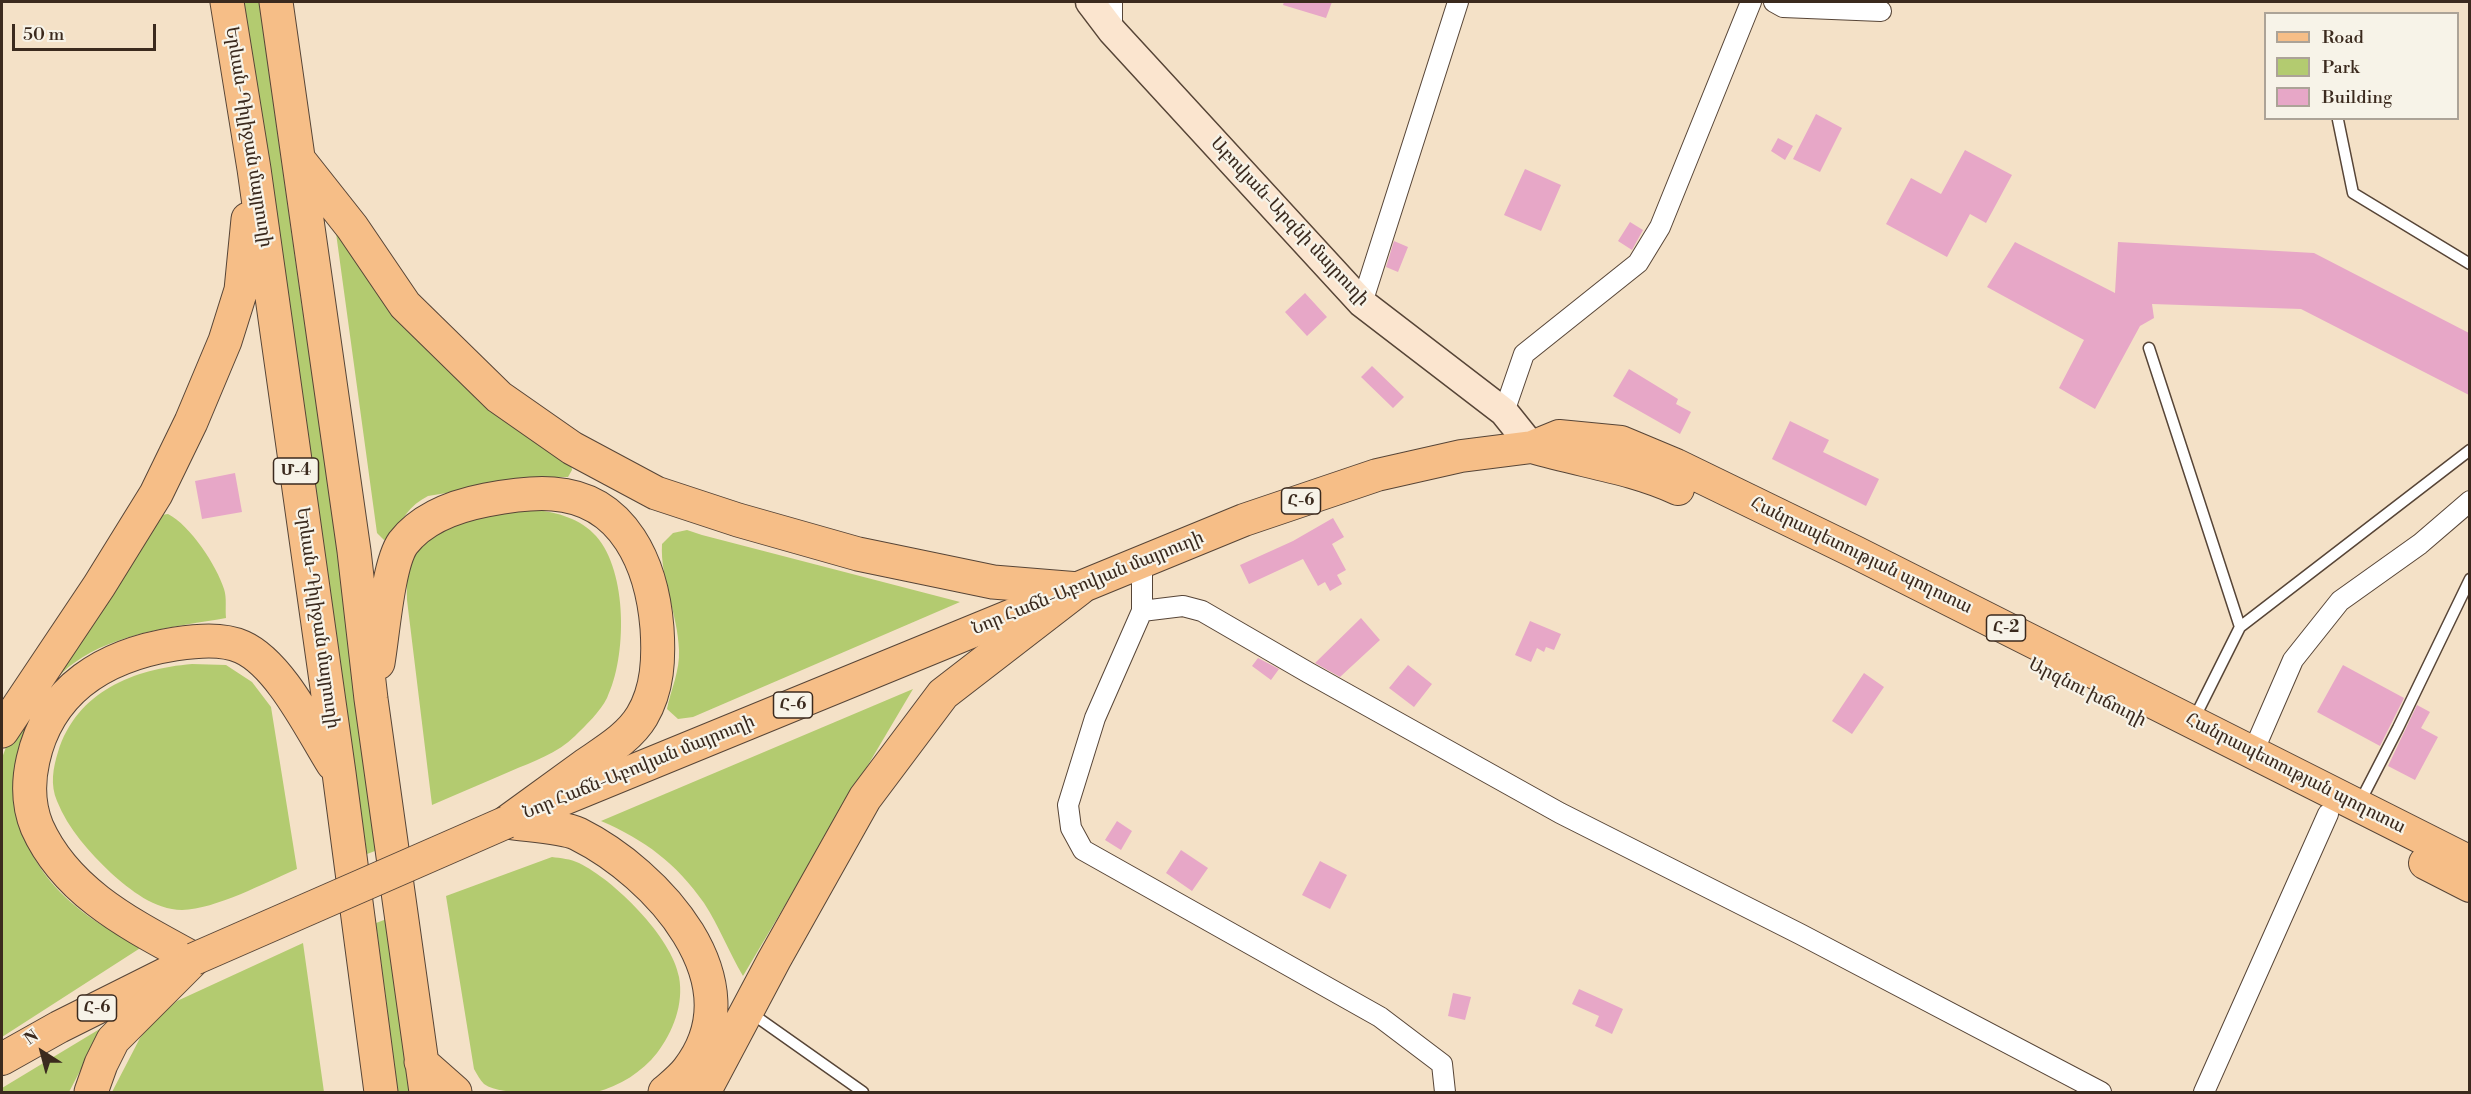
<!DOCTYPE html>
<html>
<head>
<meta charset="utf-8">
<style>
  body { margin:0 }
  #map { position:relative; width:2471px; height:1094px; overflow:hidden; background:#f4e1c7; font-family:"Libre Bodoni",serif }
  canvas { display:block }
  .frame { position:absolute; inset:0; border:3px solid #3b2a1e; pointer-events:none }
  .legend { position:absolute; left:2264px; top:12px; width:195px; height:108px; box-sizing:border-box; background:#f7f3e8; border:2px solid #aca397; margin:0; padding:8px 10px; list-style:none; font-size:18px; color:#3b2a1e }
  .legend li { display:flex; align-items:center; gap:12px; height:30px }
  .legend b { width:30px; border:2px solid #aca397 }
  .north { position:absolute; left:12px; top:1022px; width:60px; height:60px; -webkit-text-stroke:4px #f7f3e8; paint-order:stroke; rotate:324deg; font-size:16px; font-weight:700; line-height:24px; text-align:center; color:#3b2a1e }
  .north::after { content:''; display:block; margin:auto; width:21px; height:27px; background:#3b2a1e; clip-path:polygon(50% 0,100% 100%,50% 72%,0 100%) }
  .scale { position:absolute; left:12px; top:24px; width:144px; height:27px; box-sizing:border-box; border:3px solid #3b2a1e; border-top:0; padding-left:8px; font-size:18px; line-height:21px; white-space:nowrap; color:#3b2a1e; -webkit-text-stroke:4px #f7f3e8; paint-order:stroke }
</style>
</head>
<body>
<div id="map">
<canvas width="2471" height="1094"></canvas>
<div class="frame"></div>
<ul class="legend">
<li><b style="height:8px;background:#f6be87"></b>Road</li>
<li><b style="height:16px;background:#b3cb70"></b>Park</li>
<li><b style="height:16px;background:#e7a7c7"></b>Building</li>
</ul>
<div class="north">N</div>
<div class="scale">50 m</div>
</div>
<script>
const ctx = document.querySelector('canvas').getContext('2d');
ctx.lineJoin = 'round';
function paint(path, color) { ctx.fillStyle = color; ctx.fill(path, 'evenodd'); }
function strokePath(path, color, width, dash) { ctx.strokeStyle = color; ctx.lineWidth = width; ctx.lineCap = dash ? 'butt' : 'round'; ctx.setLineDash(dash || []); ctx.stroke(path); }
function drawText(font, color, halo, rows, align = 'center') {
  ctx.font = font + ' "Libre Bodoni","Noto Serif Armenian",serif'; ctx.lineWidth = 4.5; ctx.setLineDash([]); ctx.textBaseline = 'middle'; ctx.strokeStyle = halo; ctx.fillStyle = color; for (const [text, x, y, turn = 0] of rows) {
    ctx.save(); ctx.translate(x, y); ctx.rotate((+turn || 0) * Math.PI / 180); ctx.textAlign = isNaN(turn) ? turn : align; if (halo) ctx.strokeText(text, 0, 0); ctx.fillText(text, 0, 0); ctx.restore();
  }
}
paint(new Path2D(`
  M244,2h15l42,298 82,548 -16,6 -105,-712z
  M336,233l63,85 172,145 1,7 -4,7h-24l-116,19c-18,9 -28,24 -35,42l-9,2 -7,-7z
  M535,510c22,2 46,9 61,26 32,36 31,121 11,162 -7,14 -21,27 -32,38 -17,17 -43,26 -64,35 -26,11 -53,23 -79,34l-25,-205c0,-11 -1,-24 2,-33 15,-48 85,-53 126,-57z
  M168,514c22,11 49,52 56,75 3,9 1,20 2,29 -51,9 -109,14 -152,45 -24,17 -42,46 -51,73 -23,81 9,144 77,188 14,8 31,14 45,21l-143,92v-279l11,-30 140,-212z
  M687,530l15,5 258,67 -267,115 -15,2 -11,-10c4,-20 13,-38 12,-59 -1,-36 -19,-71 -17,-106l11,-11z
  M192,664l34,1 26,17 19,25 26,162c-33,14 -81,40 -115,41 -27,0 -52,-20 -71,-37 -21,-20 -43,-44 -54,-72 -7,-16 -4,-33 1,-49 19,-61 76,-83 134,-88z
  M913,689l-170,287c-14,-24 -24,-50 -39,-73 -28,-40 -59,-63 -103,-82z
  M552,857c8,1 19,2 27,6 35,17 93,74 100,114 5,27 -6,55 -22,76 -15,19 -37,33 -61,39 -15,2 -34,0 -50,0 -17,0 -48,2 -62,-8 -4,-4 -7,-10 -10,-15l-28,-173z
  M392,917l22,175h-16l-22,-169z
  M303,943l21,149h-212l28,-54 13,-16 24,-21z
  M103,1027l-34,65h-67v-4z`), '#b3cb70');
paint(new Path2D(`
  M1284,2h48l-6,16 -43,-13z
  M1816,114l26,14 -22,44 -27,-13z
  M1778,138l15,8 -8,14 -14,-9z
  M1965,150l47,25 -26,48 -16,-9 -23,43 -61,-33 25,-46 30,16z
  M1525,169l36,16 -20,46 -37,-16z
  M1630,222l13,8 -11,20 -14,-9z
  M1394,241l14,6 -10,25 -12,-5z
  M2015,242l100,51 3,-51 196,11 155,80v62l-168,-86 -149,-5 2,14 -14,8 -45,83 -36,-21 25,-48 -97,-53z
  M1305,293l22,24 -20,19 -22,-24z
  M1372,366l32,31 -11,11 -32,-31z
  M1629,369l49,30 -2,5 15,8 -11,22 -67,-38z
  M1790,421l39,19 -6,12 56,27 -13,27 -94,-47z
  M235,473l7,39 -40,7 -7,-38z
  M1333,518l11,19 -12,7 14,26 -9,5 5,9 -12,7 -5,-9 -7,4 -15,-27 -54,25 -9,-19 53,-24z
  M1361,618l19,22 -40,37 -25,-14z
  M1530,621l31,13 -7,16 -8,-3 -2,5 -7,-4 -6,14 -16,-7z
  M1258,658l21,11 -8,11 -19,-14z
  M1408,665l24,19 -18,23 -25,-19z
  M2343,665l61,33 -24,48 -63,-34z
  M1864,673l20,14 -32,47 -20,-13z
  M2417,705l13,7 -9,16 17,9 -23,43 -27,-14z
  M1117,821l15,10 -11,19 -16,-10z
  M1181,850l27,18 -16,23 -26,-18z
  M1320,861l27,14 -17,34 -28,-14z
  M1579,989l44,20 -11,25 -17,-8 4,-10 -27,-12z
  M1453,993l18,4 -6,23 -17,-4z`), '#e7a7c7');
const service = new Path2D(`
  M2338,120l15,73 117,71
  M2149,348l91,279
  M2194,719l46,-92 230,-177
  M2360,802l38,-74 72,-149
  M751,1013l112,79`);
const minor = new Path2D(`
  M1774,2l9,5 98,4
  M1112,31v-29
  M1362,303l96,-301
  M1504,412l20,-58 114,-91 22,-36 91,-225
  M1142,563v48l-47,107 -27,87 3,23 12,22 297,167 62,47 3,28
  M1142,611l41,-5 19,5 107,62 251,140 240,121 301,158
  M2253,752l40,-92 47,-59 80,-57 50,-43
  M2204,1092l124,-278`);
const secondary = new Path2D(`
  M1090,2l22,29 250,272 142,109 28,35`);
const primary = new Path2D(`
  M1532,447c50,15 98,20 146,42
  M532,812l712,-292 133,-45 84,-19 71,-9 27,-11 62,6 55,23 179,87 615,310
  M2425,863l45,23
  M2,1059l57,-32 126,-63`);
const trunk = new Path2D(`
  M227,2l27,167 85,604 42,319
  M276,2l78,549 17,148 55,393
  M299,160l53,67 53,78 94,92 73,51 84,45 82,27 120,34 135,28 86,7
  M378,663c5,-29 10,-99 25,-120 20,-26 52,-37 83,-43 21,-4 45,-8 67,-6 72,5 99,72 104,134 2,30 1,61 -15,88 -13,22 -38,36 -58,50 -26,19 -52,38 -77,56
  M2,731l97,-145 57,-92 35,-72 34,-81 16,-51 7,-71
  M507,822c17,3 57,5 71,12 78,39 179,147 110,236 -6,8 -15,15 -23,22
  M421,1062l34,30
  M91,1092l10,-28 12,-24 81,-81c-60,-33 -127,-65 -157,-132 -9,-22 -9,-45 -4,-67 16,-72 73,-105 142,-116 21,-3 47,-6 67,3 38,17 69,82 91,117
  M704,1092l70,-132 91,-162 78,-104 136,-105`);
strokePath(service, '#574537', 13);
strokePath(minor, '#574537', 22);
strokePath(secondary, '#574537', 31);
strokePath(primary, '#574537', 34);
strokePath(trunk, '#574537', 35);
strokePath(service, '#fff', 10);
strokePath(minor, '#fff', 20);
strokePath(secondary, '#fbe5cf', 28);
strokePath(primary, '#f6be87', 32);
strokePath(trunk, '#f6be87', 33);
const primaryBridge = new Path2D(`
  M194,959l313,-137`);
strokePath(primaryBridge, '#574537', 34, []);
strokePath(primaryBridge, '#f6be87', 32);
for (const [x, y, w] of [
  [296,471,45],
  [1301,501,39],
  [2006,628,39],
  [793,705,39],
  [97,1008,39]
]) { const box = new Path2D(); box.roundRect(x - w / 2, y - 13, w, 26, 4.5); ctx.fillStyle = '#f7f3e8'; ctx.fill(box); strokePath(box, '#3b2a1e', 1.5); }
drawText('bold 16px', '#3b2a1e', null, [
  ["Մ-4",296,471],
  ["Հ-6",1301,501],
  ["Հ-2",2006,628],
  ["Հ-6",793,705],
  ["Հ-6",97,1008]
]);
drawText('18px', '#3b2a1e', '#f7f3e8', [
  ["Երևան-Դիլիջան մայրուղի",248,137,81],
  ["Աբովյան-Արզնի մայրուղի",1289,222,47],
  ["Հանրապետության պողոտա",1861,556,26],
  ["Նոր Հաճն-Աբովյան մայրուղի",1088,584,-22],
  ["Երևան-Դիլիջան մայրուղի",317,618,82],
  ["Արզնու խճուղի",2087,693,27],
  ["Նոր Հաճն-Աբովյան մայրուղի",639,768,-22],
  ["Հանրապետության պողոտա",2295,774,27]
]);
</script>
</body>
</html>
